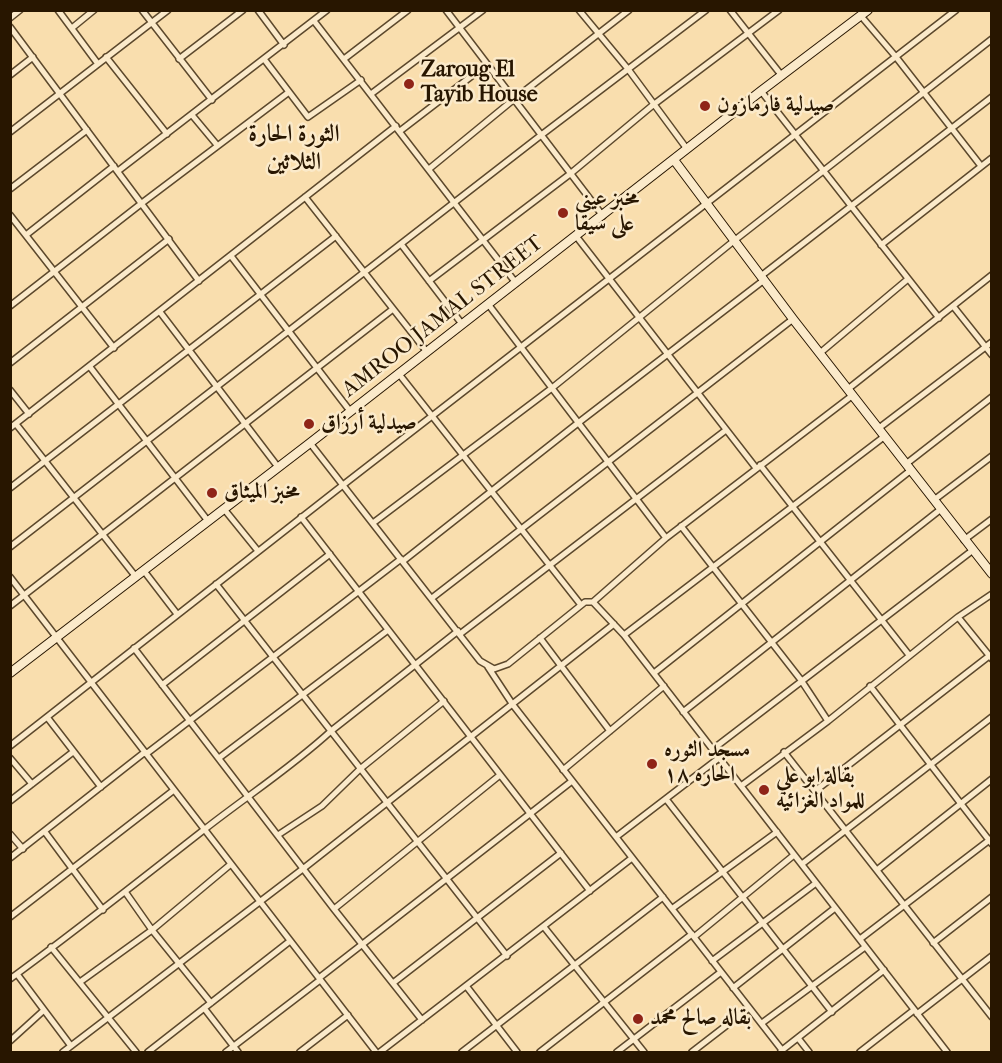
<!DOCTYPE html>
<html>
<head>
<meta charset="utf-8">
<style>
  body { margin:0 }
  #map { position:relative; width:1002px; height:1063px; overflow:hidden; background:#f9deae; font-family:"IM FELL French Canon",serif }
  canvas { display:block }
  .frame { position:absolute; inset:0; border:12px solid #281600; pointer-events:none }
</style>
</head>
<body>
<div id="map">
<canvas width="1002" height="1063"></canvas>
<div class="frame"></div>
</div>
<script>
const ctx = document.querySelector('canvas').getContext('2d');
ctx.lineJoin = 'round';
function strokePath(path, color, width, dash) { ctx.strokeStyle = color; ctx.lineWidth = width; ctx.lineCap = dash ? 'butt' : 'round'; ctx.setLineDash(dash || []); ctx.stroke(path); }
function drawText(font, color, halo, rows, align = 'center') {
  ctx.font = font + ' "IM FELL French Canon",Amiri,serif'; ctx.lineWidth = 5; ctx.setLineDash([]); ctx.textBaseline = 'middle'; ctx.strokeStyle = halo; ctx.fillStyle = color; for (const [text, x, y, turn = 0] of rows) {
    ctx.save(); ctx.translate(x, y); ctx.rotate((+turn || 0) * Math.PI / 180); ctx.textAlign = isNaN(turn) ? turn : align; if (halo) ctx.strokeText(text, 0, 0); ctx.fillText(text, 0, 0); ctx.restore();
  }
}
const street = new Path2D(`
  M58,10l40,54
  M142,10l70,90
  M258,10l26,35
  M446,10l157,206
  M579,10l49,59 59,80
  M730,10l52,66
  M861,16l35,41 85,109
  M10,18l10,-8
  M314,21l202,262
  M10,27l189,254
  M72,28l22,-18
  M106,57l61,77
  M179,59l64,-49
  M264,59l44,58 53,-37
  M344,59l64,-49
  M10,75l23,-18
  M761,91l178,227
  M371,94l112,-84
  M192,115l25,30
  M400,131l86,-66
  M10,132l158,-122
  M429,169l84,-69 116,-90
  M118,171l209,-161
  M10,189l77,-59
  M305,197l122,155
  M10,215l104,133
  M26,235l88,-69
  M576,236l180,232
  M401,244l61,80
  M881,245l111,-87
  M231,256l119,155
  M761,276l231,-179
  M429,281l141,-107 83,-69 126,-95
  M488,304l178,234
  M10,306l132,-103 147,-111
  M953,306l39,49
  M160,312l118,155
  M820,353l88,-74
  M10,363l159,-124
  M90,367l118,154
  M399,374l182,231
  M848,389l144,-114
  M10,390l19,24
  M16,424l120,153
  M10,428l386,-302
  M879,428l113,-86
  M310,443l170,218 14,8 14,-5 77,-62h8l73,-64 187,-143
  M906,464l86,-67
  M760,465l149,190
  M10,488l326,-252
  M934,500l58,-44
  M224,509l34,42
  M301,517l289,374
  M373,523l179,-135 183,-148 257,-201
  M681,526l120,154 27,41
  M964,540l28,-21
  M10,547l530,-411 166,-126
  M403,561l175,-138 186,-143
  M144,571l33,43
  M10,577l366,475
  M216,584l291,372
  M432,598l361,-279
  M593,602l31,33 323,417
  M10,606l383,-297
  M958,617l34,42
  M460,634l266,-204
  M624,635l261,-199
  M540,638l70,93
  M134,648l200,261 88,111
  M488,667l25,38 269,345
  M654,673l257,-203
  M162,685l168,-131
  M870,686l122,158
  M683,712l258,-203
  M47,717l54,70
  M10,746l333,-261 613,-475
  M713,749l260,-199
  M784,752l208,265
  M146,754l255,-195
  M10,758l22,26
  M219,758l169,-128
  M563,770l101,-84
  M741,786l87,-65 130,-104 34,-23
  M815,791l174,-135
  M666,799l166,213
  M10,801l63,-49
  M45,832l58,78
  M10,834l13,15
  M278,835l44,-29 38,-37 84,-68
  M616,837l103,-79
  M10,858l135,-106
  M802,864l190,-147
  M877,870l115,-91
  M126,893l26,37 59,73
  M673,908l104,-76
  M334,909l166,-134
  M10,917l164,-127
  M544,927l100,125
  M694,937l100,-82
  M860,939l132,-101
  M933,943l59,-46
  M51,947l85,105
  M712,961l104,-78
  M17,974l54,72
  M319,978l253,-197
  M10,979c67,-49 131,-100 195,-150 42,-33 87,-62 126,-98l127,-100
  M80,982l72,-52 79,-66
  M393,983l168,-130
  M467,987l50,65
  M733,988l102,-80
  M204,1008l34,44
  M917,1014l75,-58
  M762,1023l103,-76
  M798,1038l11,14
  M10,1041l33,-30
  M781,1051l103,-81
  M63,1052l241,-184 310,-244
  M148,1052l142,-111
  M226,1052l94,-72
  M300,1052l48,-37
  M380,1052l252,-194
  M462,1052l201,-155
  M540,1052l152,-118
  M617,1052l104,-80
  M692,1052l57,-44
  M860,1052l54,-42`);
const secondary = new Path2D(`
  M674,160l119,159 199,255
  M10,673l300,-230 451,-352 107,-81`);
strokePath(street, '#5c482c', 8);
strokePath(secondary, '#281600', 10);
strokePath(street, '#fbeaca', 5);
strokePath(secondary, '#fbeaca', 8);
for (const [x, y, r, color] of [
  [409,84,6,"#8f2418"],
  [705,106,6,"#8f2418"],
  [563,213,6,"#8f2418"],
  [309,424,6,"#8f2418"],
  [212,493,6,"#8f2418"],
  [652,764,6,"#8f2418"],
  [764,790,6,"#8f2418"],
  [638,1019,6,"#8f2418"]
]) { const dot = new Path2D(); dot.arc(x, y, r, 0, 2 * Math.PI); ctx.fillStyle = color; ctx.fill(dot); strokePath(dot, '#fbeaca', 2); }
drawText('bold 22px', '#281600', '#fbeaca', [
  ["Zaroug El",421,71],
  ["Tayib House",421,96],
  ["صيدلية فارمازون",717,106],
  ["مخبز عيني",575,200],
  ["على سيقا",575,225],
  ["صيدلية أرزاق",321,424],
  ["مخبز الميثاق",224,493],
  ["مسجد الثوره",664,751],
  ["الحاره ١٨",664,776],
  ["بقالة ابو علي",776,777],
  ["للمواد الغزائيه",776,802],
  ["بقاله صالح محمد",650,1019]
], 'left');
drawText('22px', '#281600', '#fbeaca', [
  ["AMROO JAMAL STREET",443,317,-38]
]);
drawText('bold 24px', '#281600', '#fbeaca', [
  ["الثورة الحارة",294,135],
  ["الثلاثين",294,163]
]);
</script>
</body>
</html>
